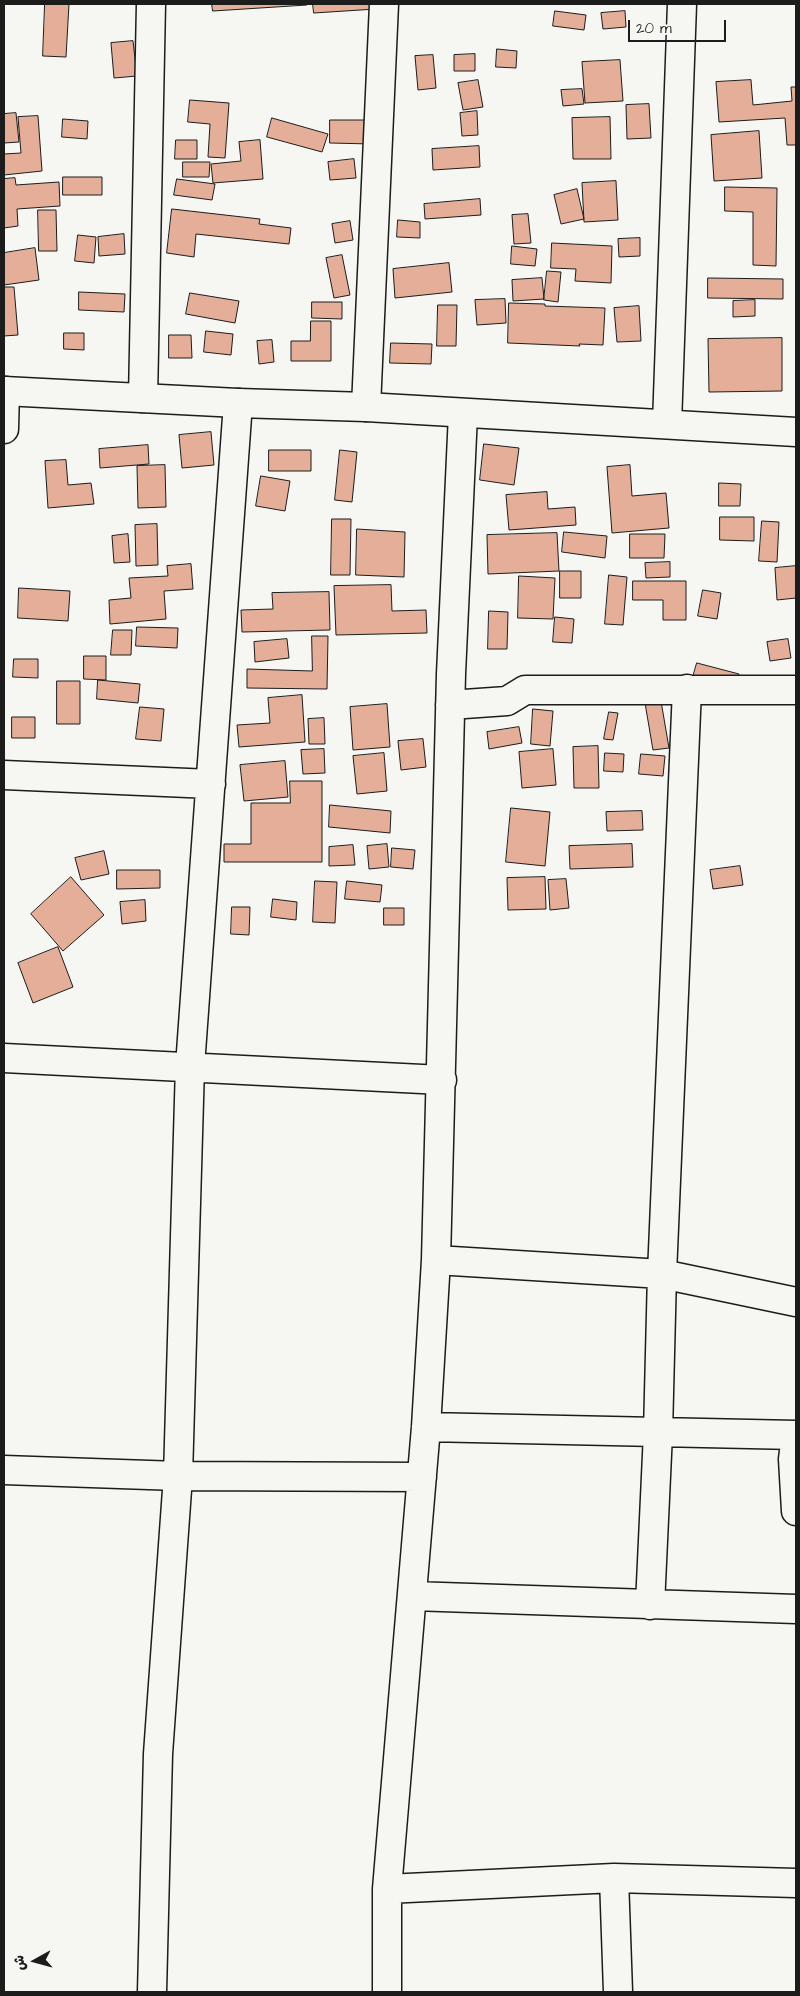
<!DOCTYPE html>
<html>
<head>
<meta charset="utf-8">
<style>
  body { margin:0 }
  #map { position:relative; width:800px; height:1996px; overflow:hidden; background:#f6f6f2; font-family:"Architects Daughter","Playpen Sans Arabic",sans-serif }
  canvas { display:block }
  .frame { position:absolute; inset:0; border:5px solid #1c1c1c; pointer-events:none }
  .north { position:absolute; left:10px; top:1936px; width:50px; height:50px; -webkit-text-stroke:4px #f6f6f2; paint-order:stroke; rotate:263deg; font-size:14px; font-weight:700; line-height:20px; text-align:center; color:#1c1c1c }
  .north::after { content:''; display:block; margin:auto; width:18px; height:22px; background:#1c1c1c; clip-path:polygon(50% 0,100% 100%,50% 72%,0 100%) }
  .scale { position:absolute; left:628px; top:20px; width:98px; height:22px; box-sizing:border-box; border:2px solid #1c1c1c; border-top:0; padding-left:6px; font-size:15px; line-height:18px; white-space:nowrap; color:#1c1c1c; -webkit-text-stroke:4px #f6f6f2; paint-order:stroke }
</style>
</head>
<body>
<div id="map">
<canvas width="800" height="1996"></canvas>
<div class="frame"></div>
<div class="north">ش</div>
<div class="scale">20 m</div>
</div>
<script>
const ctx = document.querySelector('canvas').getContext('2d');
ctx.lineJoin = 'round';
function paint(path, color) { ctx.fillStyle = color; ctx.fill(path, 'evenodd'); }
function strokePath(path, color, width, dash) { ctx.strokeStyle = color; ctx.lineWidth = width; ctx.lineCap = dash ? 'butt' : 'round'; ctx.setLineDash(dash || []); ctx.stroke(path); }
const building = new Path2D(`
  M45,4h24l-3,53 -23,-1z
  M212,4h95v1l-94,6z
  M313,4h63v5l-62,4z
  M555,11l31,4 -2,15 -31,-4z
  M625,11l1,16 -23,2 -2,-16z
  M133,41l4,35 -23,2 -3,-35z
  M497,49l20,2 -1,17 -20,-1z
  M475,54v17h-21v-16z
  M433,55l3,33 -18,2 -3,-34z
  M620,60l3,41 -38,2 -3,-41z
  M478,80l5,27 -20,3 -5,-27z
  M751,80l2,25 39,-4 -1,-14h5v58h-9l-2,-27 -66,4 -3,-40z
  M582,89l2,15 -21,2 -2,-16z
  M190,100l39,3 -4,55 -17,-1 2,-33 -22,-2z
  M649,104l2,34 -24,1 -1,-34z
  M477,111l1,24 -16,1 -2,-23z
  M16,113l3,29 -15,1v-29z
  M38,116l4,55 -38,4v-21l17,-1 -3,-36z
  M610,117l1,42h-38l-1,-41z
  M272,118l56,16 -6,18 -55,-15z
  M63,119l25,2 -1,18 -25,-2z
  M330,120h42v24l-42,-1z
  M759,131l3,47 -48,3 -3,-46z
  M176,140h21v19h-22z
  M260,140l3,39 -50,4 -2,-19 30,-3 -2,-19z
  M479,146l1,21 -47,3 -1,-21z
  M354,159l2,19 -26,2 -2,-18z
  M183,162h27l-1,15h-26z
  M63,177h39v18h-39z
  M15,178l1,7 43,-3 1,24 -43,3 1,17 -14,2v-49z
  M177,179l38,5 -3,16 -38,-5z
  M616,181l2,39 -34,2 -2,-39z
  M725,187l52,1 -1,78 -23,-1v-53l-28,-1z
  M577,189l7,30 -23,5 -7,-29z
  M480,199l1,16 -56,4 -1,-15z
  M172,209l88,10 -1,5 32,4 -2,16 -93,-10 -2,23 -27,-4z
  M38,210h18l1,41h-18z
  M528,214l3,29 -17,1 -2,-29z
  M398,220l22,2v16l-23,-1z
  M350,221l3,19 -18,3 -3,-19z
  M124,234l1,20 -26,2 -1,-19z
  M78,235l18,2 -2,26 -19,-2z
  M640,238v18l-21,1 -1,-18z
  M552,243l60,3 -1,37 -36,-2 1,-12 -25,-1z
  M512,246l25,3 -2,17 -24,-2z
  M35,248l4,32 -35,5v-32z
  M342,255l8,40 -16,3 -8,-40z
  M449,263l3,29 -57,6 -2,-29z
  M547,271l14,1 -3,30 -14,-2z
  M542,278l2,21 -31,2 -1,-21z
  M708,278l75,1v20l-75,-1z
  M4,287h10l4,48 -14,1z
  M79,292l46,2 -1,18 -45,-2z
  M190,293l49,8 -4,22 -49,-9z
  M505,299l1,24 -29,2 -2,-25z
  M755,300v16l-22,1v-16z
  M312,302h30v17l-30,-1z
  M509,303l36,1v2l60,2 -2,37 -24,-1 1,2 -72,-3z
  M438,305h19l-1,41h-19z
  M639,306l2,35 -24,1 -3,-34z
  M311,321h20v40h-40v-20h19z
  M206,331l27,3 -2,21 -27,-3z
  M64,333h20v17l-20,-1z
  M169,335h22l1,23h-23z
  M782,338v53l-73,1 -1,-53z
  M272,340l2,22 -15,2 -2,-23z
  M391,343l41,1 -1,20 -41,-1z
  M211,432l3,33 -32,3 -3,-33z
  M484,444l35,4 -5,37 -34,-5z
  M148,445l1,19 -49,4 -1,-19z
  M269,450h42v21h-42z
  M340,450l17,2 -5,50 -17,-2z
  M66,460l2,25 23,-2 3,21 -46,4 -3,-47z
  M165,465l1,42 -28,1 -1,-42z
  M630,465l2,31 34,-3 3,35 -57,5 -5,-66z
  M261,476l29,5 -5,30 -29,-5z
  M719,483l22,1 -1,22h-21z
  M547,492l1,17 27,-2 1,18 -67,5 -3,-35z
  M720,517h34v24l-34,-1z
  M332,519h19l-1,56h-19z
  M762,521l17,1 -2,40 -18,-1z
  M157,524l1,41 -22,1 -1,-41z
  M357,529l48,3 -1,45 -48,-2z
  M564,532l43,4 -2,22 -43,-6z
  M557,533l2,38 -71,3 -1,-39z
  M128,534l2,28 -16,1 -2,-27z
  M630,534h35l-1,24h-34z
  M670,562v15l-24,1 -1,-15z
  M191,564l2,25 -29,2 2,28 -56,5 -1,-24 22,-2 -2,-20 39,-2 -1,-10z
  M796,566v32l-19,2 -2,-32z
  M560,571h21v27h-21z
  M609,575l18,2 -4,48 -18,-1z
  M519,576l36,2 -2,41 -35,-1z
  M633,581h53v39h-23v-20h-30z
  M391,585l1,26 34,-1 1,23 -91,2 -2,-49z
  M19,588l51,3 -2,30 -50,-3z
  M703,590l18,3 -4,26 -19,-3z
  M329,592l1,38 -88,2 -1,-22 32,-1 -1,-16z
  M489,611l19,1 -1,37h-19z
  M555,617l19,2 -2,24 -19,-1z
  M137,627l41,1 -1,20 -41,-2z
  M113,630h19l-1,25h-20z
  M312,636h16l-1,53 -80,-1v-19l65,2z
  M287,639l2,19 -34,4 -1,-20z
  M788,639l3,19 -21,3 -3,-19z
  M84,656h22v24l-22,-1z
  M14,659h24v19l-25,-1z
  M697,663l42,11 -4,14 -42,-11z
  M98,680l42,4 -2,19 -41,-4z
  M57,681h23v43h-23z
  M302,695l3,47 -66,5 -2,-22 33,-2 -2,-25z
  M661,701l8,47 -16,2 -8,-47z
  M387,704l3,43 -37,3 -3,-43z
  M140,707l24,2 -3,32 -25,-2z
  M533,709l20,2 -3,35 -19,-2z
  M609,712l9,1 -5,27 -9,-1z
  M12,717h23v21h-23z
  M324,718l1,26h-16l-1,-25z
  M519,727l3,16 -33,6 -2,-17z
  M423,739l3,28 -25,3 -3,-29z
  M598,746l1,42h-25l-1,-41z
  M324,749l1,24 -22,1 -2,-24z
  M553,749l3,36 -34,3 -3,-36z
  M384,753l3,38 -30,3 -4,-38z
  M605,753l19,1 -1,18 -19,-1z
  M641,754l24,2 -2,20 -24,-2z
  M285,761l3,36 -44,4 -4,-36z
  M290,781h32v81h-98v-18h27v-41h39z
  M330,805l61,6 -1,22 -61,-6z
  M511,808l39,4 -5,54 -39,-4z
  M642,811l1,19 -36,1 -1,-19z
  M387,844l2,23 -20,2 -2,-23z
  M632,844l1,23 -63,2 -1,-23z
  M353,845l2,20 -26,1v-19z
  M392,848l23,2 -2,19 -22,-2z
  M104,851l5,23 -28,6 -6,-22z
  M740,866l3,19 -30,4 -3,-19z
  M117,870h43v18l-43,1z
  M71,877l33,38 -41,36 -32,-37z
  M545,877l1,32 -38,1 -1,-32z
  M566,879l3,29 -19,2 -2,-30z
  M315,881l22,1 -2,41 -22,-1z
  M347,881l35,4 -2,17 -35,-3z
  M273,899l24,3 -1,18 -25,-3z
  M145,900l1,21 -24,3 -2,-22z
  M232,907h18l-1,28 -18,-1z
  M384,908h20v17h-20z
  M58,947l15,40 -40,16 -15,-40z`);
paint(building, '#e4ae99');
strokePath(building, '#1c1c1c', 1);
const street = new Path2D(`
  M143,398l8,-394
  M366,407l18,-403
  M667,424l15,-420
  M4,429l1,-38
  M450,705l57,-4 18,-11h271
  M4,775l207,9
  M4,1058l438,22
  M436,1260l226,14 134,28
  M426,1427l370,8
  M796,1436l-3,23 3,52
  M4,1470l174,6 244,1
  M412,1596l384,13
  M650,1605l8,-172 4,-159 25,-585
  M614,1878l4,114
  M387,1889l227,-11 182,5
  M152,1992l6,-238 20,-278 12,-410 48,-663
  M387,1992v-103l39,-462 10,-167 15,-586 12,-260`);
const secondary = new Path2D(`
  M4,391l234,12 128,4 430,25`);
strokePath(street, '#1c1c1c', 31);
strokePath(secondary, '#1c1c1c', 31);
strokePath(street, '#f6f6f2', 28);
strokePath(secondary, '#f6f6f2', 28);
</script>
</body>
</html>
